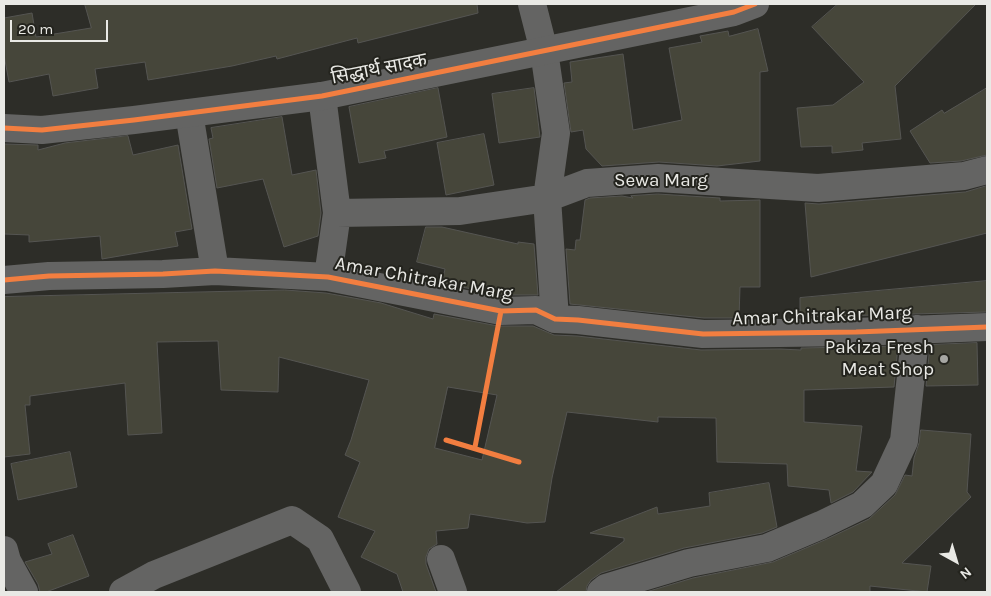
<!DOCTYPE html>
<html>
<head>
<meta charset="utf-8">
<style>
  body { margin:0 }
  #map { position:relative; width:991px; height:596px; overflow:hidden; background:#2d2d28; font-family:Karla,sans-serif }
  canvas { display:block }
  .frame { position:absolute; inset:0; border:5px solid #e9e9e5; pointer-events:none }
  .north { position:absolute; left:931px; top:536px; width:50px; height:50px; -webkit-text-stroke:4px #24241e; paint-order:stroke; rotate:141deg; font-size:14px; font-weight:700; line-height:20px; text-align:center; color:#e9e9e5 }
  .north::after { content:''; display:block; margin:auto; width:18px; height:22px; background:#e9e9e5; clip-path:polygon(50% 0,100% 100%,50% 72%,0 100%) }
  .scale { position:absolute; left:10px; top:20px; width:98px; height:22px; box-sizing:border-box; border:2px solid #e9e9e5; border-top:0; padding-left:6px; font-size:15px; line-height:18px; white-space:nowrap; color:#e9e9e5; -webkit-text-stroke:4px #24241e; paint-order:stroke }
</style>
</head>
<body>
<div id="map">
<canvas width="991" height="596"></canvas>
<div class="frame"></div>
<div class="north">N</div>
<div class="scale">20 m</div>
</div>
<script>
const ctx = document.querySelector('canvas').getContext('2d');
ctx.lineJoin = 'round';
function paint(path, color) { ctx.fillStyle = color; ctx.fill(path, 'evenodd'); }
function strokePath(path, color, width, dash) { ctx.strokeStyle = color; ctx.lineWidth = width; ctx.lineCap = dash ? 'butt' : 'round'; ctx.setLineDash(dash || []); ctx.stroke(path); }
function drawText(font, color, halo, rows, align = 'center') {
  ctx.font = font + ' Karla,"Noto Sans Devanagari",sans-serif'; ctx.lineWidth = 4; ctx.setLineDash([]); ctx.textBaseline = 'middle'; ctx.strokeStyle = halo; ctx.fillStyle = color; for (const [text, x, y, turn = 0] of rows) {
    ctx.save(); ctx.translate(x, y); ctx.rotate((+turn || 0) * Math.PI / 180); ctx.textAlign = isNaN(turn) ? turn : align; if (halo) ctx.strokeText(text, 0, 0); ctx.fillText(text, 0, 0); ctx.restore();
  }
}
const building = new Path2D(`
  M85,4h392l1,9 -120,30 -1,-5 -80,21 -1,-3 -44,10 -84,14 -3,-18 -50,7 3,19 -45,8 -4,-22 -40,8 -5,-27v-37l28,-5 4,24 55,-9z
  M838,4h138l-81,82 6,53 -39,4 1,7 -31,3v-7l-31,1 -4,-39 36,-3 31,-23 -52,-55z
  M758,29l10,42 -8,1v89l-43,5 -58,-4 -57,4 -16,-17 -3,-19 -12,2 -7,-49 8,-1 -2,-20 53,-8 10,76 49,-10 -13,-72 33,-6 -2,-6 28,-5 1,5z
  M438,88l9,49 -63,14 2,7 -27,5 -10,-56z
  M534,88l6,49 -41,6 -7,-49z
  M987,88v67l-26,6 -31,2 -20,-32 32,-21 2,3z
  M282,117l10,58 24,-5 5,43 -3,23 -34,11 -21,-68 -46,9 -8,-49 4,-1 -2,-10z
  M484,134l10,51 -48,10 -9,-52z
  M128,136l5,19 45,-10 14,84 -17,3 3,14 -76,13 -2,-23 -71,6v-7l-25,-1v-90l34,1v5l27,-7z
  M987,186v47l-176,44 -6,-74 14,1 146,-12z
  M658,194l62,4v3l40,-1v87h-20l-1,31h-35l-134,-14 -4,-55 9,1 1,-10h4l5,-40 5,-2 32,-2 11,2 -2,-2z
  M426,227h16l76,17v-2l16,2 4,51h-36l-60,-12 3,-14 -28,-7z
  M987,281v31l-187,5v-19z
  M285,290l41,3 55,10 52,16 1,-5 64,12h35l21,9 23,1 124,14 79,-1 21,1v-2l97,-2 -4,41 -90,3v32l58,4 -6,45 16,1 -19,20 -22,11 -2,-13 -41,-4 -1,-22 -70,-2 -1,-44 -58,-1v5l-91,-10 -15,66 -7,44 -18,1 -57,-9 -2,14 -32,3 1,13 -8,5 -3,8v7l10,28h-33l-6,-18 -36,-17 14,-26 -37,-14 22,-55 -15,-7 6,-15 18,-60 -90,-23 -1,35 -57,-2 -3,-49 -61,1 5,91 -34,2 -3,-52 -95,13v9h-5l5,49 -26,3v-160zM448,387l49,8 -15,65 -47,-12z
  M977,343l1,42 -52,1 4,-41z
  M921,430l50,4 -4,58 4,5 -69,66 29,3 -4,26 -57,-6v6h-224l47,-14 80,-16 54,-23 42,-20 26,-24 10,-20 7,1 2,-18 5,-15z
  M70,452l7,35 -59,13 -7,-36z
  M769,483l8,44 -15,6 -78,15 -83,25 -10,7 -4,6 -1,6h-30l68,-51v-3l-34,-5 67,-26 1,7 52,-8 -1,-13z
  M73,535l16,41 -43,16h-6l-2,-8 -13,-22 27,-8 -4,-10z`);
paint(building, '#46463a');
strokePath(building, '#555552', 1);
strokePath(new Path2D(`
  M532,4l12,47 12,82 -9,65 8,121
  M322,96l15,117 -9,64
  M189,113l26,158
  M337,213l123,-2 87,-13 40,-15 71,-5 160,10 146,-12 23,-6
  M4,280l45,-4 114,-2 52,-3 113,6 173,34 35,-1 19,9 23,1 125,14 153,-2 131,-5
  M4,550l3,11 17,31
  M441,559l12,33
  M123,592l31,-17 138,-55 28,19 27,53
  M601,592l5,-4 83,-25 78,-15 54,-23 41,-20 22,-21 20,-43 12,-112`), '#646463', 28);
strokePath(new Path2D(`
  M4,128l38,2 92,-10 188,-24 412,-84 21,-8`), '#646463', 28);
strokePath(new Path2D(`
  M4,128l38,2 92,-10 188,-24 412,-84 21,-8
  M4,280l45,-4 114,-2 52,-3 113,6 173,34 35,-1 19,9 23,1 125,14 153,-2 131,-5
  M446,440l73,22
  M475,447l26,-136`), '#f27e40', 5);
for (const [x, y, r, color] of [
  [944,359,5,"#a7a7a3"]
]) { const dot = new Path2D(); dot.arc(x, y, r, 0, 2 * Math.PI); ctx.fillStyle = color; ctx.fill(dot); strokePath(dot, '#24241e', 2); }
drawText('19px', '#e9e9e5', '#24241e', [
  ["सिद्धार्थ सादक",379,69,-11],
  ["Sewa Marg",661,181],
  ["Amar Chitrakar Marg",424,279,10],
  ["Amar Chitrakar Marg",822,316,-2]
]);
drawText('19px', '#e9e9e5', '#24241e', [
  ["Pakiza Fresh",934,348],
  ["Meat Shop",934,370]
], 'right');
</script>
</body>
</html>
